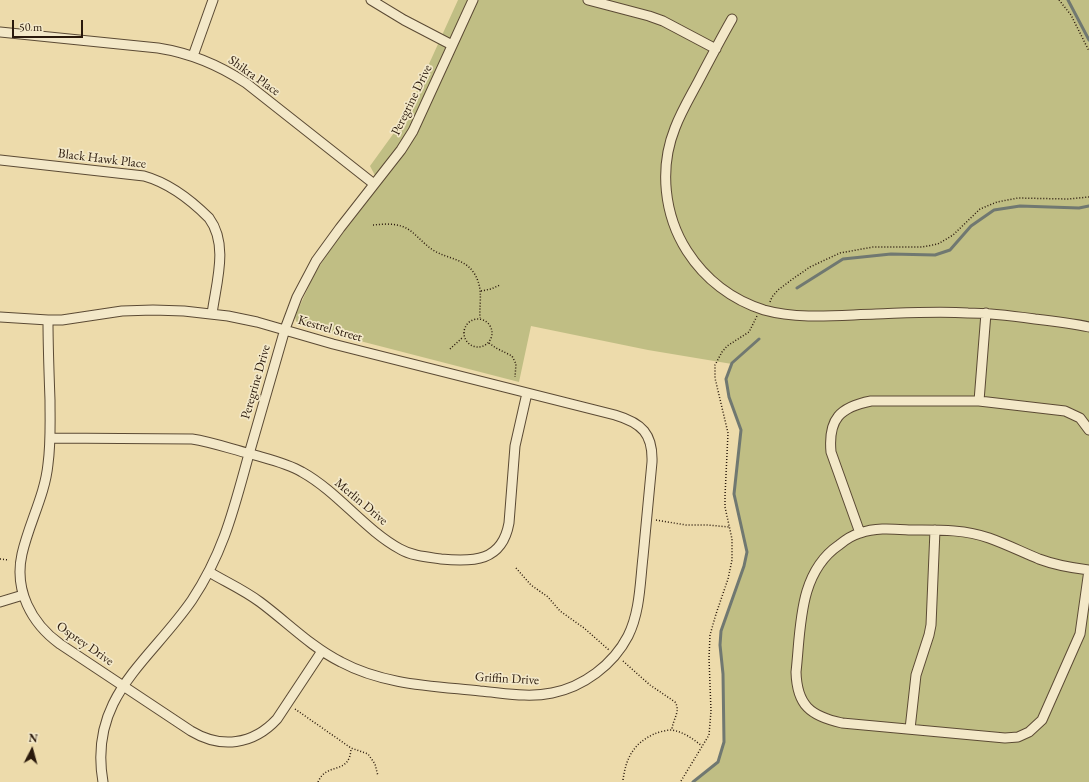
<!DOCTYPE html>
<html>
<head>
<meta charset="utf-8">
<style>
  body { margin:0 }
  #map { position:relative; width:1089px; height:782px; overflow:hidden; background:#eddbab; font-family:"EB Garamond",serif }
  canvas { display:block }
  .north { position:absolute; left:12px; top:730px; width:40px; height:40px; -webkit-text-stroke:3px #f3e8c8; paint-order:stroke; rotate:6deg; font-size:11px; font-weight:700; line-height:16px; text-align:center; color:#2a190c }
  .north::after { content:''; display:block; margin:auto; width:14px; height:18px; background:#2a190c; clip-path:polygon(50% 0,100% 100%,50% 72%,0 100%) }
  .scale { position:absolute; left:12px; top:20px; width:71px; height:18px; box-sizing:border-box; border:2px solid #2a190c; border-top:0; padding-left:5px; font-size:12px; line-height:14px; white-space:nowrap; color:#2a190c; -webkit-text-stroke:3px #f3e8c8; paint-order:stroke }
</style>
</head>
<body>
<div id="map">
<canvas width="1089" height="782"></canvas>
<div class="north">N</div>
<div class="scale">50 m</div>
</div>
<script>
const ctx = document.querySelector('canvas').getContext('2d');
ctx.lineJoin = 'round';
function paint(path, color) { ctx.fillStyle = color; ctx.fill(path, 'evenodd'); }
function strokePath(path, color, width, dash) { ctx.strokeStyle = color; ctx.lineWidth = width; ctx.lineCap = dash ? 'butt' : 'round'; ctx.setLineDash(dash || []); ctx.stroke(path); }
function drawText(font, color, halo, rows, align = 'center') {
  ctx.font = font + ' "EB Garamond",serif'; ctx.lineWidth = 3.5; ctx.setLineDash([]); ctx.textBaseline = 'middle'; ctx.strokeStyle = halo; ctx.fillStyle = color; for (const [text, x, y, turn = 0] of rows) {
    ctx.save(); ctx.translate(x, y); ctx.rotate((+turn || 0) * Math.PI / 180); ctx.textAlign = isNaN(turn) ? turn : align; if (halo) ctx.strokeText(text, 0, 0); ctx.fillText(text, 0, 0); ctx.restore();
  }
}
paint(new Path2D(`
  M458,0h631v782h-394l13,-12 10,-8 6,-20 -1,-68 -3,-29 1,-14 23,-65 3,-14 -13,-58 7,-64 -12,-33 -3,-18 6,-15 -84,-14 -117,-24 -12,56 -221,-57 -2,-4 -1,-5 19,-41 15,-24 51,-66 -10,-19 34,-47z`), '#c0be84');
strokePath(new Path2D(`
  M1068,0l21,40
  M797,288l46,-29 48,-5 44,1 15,-5 21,-24 23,-16 26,-4 59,2 10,-2
  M693,782l25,-20 6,-20 -1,-68 -3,-29 1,-14 23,-65 3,-14 -13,-58 7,-64 -12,-33 -3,-18 6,-16 27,-24`), '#707871', 3);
const minor = new Path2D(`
  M371,0l33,20 48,25
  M588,0l61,16 14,5 53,28
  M732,19c-12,21 -23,42 -34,63 -8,15 -17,30 -23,46 -16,40 -11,87 12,123 18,28 45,49 77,59 36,10 76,5 112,4 30,-1 61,-3 92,-1 22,0 45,3 67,6 18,2 36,4 54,8
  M0,32l158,16c32,5 61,17 88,35l128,101
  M193,56l20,-56
  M0,160l144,16c25,7 47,24 65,42 20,27 7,65 3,96
  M0,317l48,3h14l60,-9 31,-1 31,1 44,5 29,6 76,22 282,71c27,8 38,19 37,47 -3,32 -6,63 -9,95 -3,26 -3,55 -15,79 -15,29 -45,51 -76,57 -24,5 -48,0 -72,-2 -47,-5 -96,-6 -139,-29 -30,-15 -54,-40 -81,-60 -16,-12 -34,-20 -51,-30
  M48,320c0,27 1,53 2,80 0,21 1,42 -2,64 -3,31 -19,59 -26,90 -8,36 9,69 38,90l131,87c30,18 62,14 86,-12l45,-68
  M979,401l7,-88
  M50,438l142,1c20,3 39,10 59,15 17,5 36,9 51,18 36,20 63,58 98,77 12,7 27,8 41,10 32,3 61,3 68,-36l6,-77 12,-53
  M860,533l-29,-81c-3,-33 9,-45 40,-51h108l86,10 15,7 9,12
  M1089,570l-9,64 -38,86 -13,12 -11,5 -13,1 -163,-15c-32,-7 -45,-18 -46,-51 5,-44 2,-99 43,-127 6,-5 14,-10 21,-12 16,-6 34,-4 51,-3 26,0 53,-1 78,8 17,6 33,14 50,21 16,6 33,9 50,11
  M0,602l23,-7
  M910,729l6,-54 13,-40 2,-10 4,-95
  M103,782c-15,-85 47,-121 89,-182 32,-48 42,-92 57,-146 12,-41 24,-83 36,-125l12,-32 19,-36 24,-33 61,-78 12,-19 60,-131`);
strokePath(minor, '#5b4a34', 11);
strokePath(new Path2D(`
  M1059,0l12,15 18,36
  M373,225c10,-1 21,-2 31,2 11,5 18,16 29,23 14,9 31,8 41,23 10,16 5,29 6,45
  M481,291l10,-2 9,-4
  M770,302l2,-5 6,-7 16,-12 16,-11 30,-14 33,-6h49l16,-3 15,-9 27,-26 17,-7 21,-4 50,1 21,-2
  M464 333a14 14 0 1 1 28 0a14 14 0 1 1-28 0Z
  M489,343l7,5 16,8 4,8 -1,13
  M450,349l13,-12
  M656,520l30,5h21l22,2
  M0,559l9,1
  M516,568l15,17 17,12 12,14 24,17 25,22
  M623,661l27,24 25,17c6,9 -2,17 -3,27
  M295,709l56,39 17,6 7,10 3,12
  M623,780c3,-22 10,-36 31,-46 5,-2 12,-4 18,-4 12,2 21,9 30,16
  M681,781l28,-46 2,-24 -2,-53 1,-23 6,-21 12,-35 4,-19v-21l-7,-32v-11l3,-63 -13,-55v-13l7,-13 5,-6 22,-14 8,-16
  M318,782c9,-21 32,-6 33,-34`), '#2a190c', 1.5, [1, 2]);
strokePath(minor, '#f3e8c8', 9);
drawText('13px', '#2a190c', '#f3e8c8', [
  ["Shikra Place",254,76,35],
  ["Peregrine Drive",412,100,-64],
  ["Black Hawk Place",102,159,7],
  ["Kestrel Street",330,329,16],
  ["Peregrine Drive",256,382,-74],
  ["Merlin Drive",361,502,40],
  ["Osprey Drive",85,644,35],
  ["Griffin Drive",507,679,3]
]);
</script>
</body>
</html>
